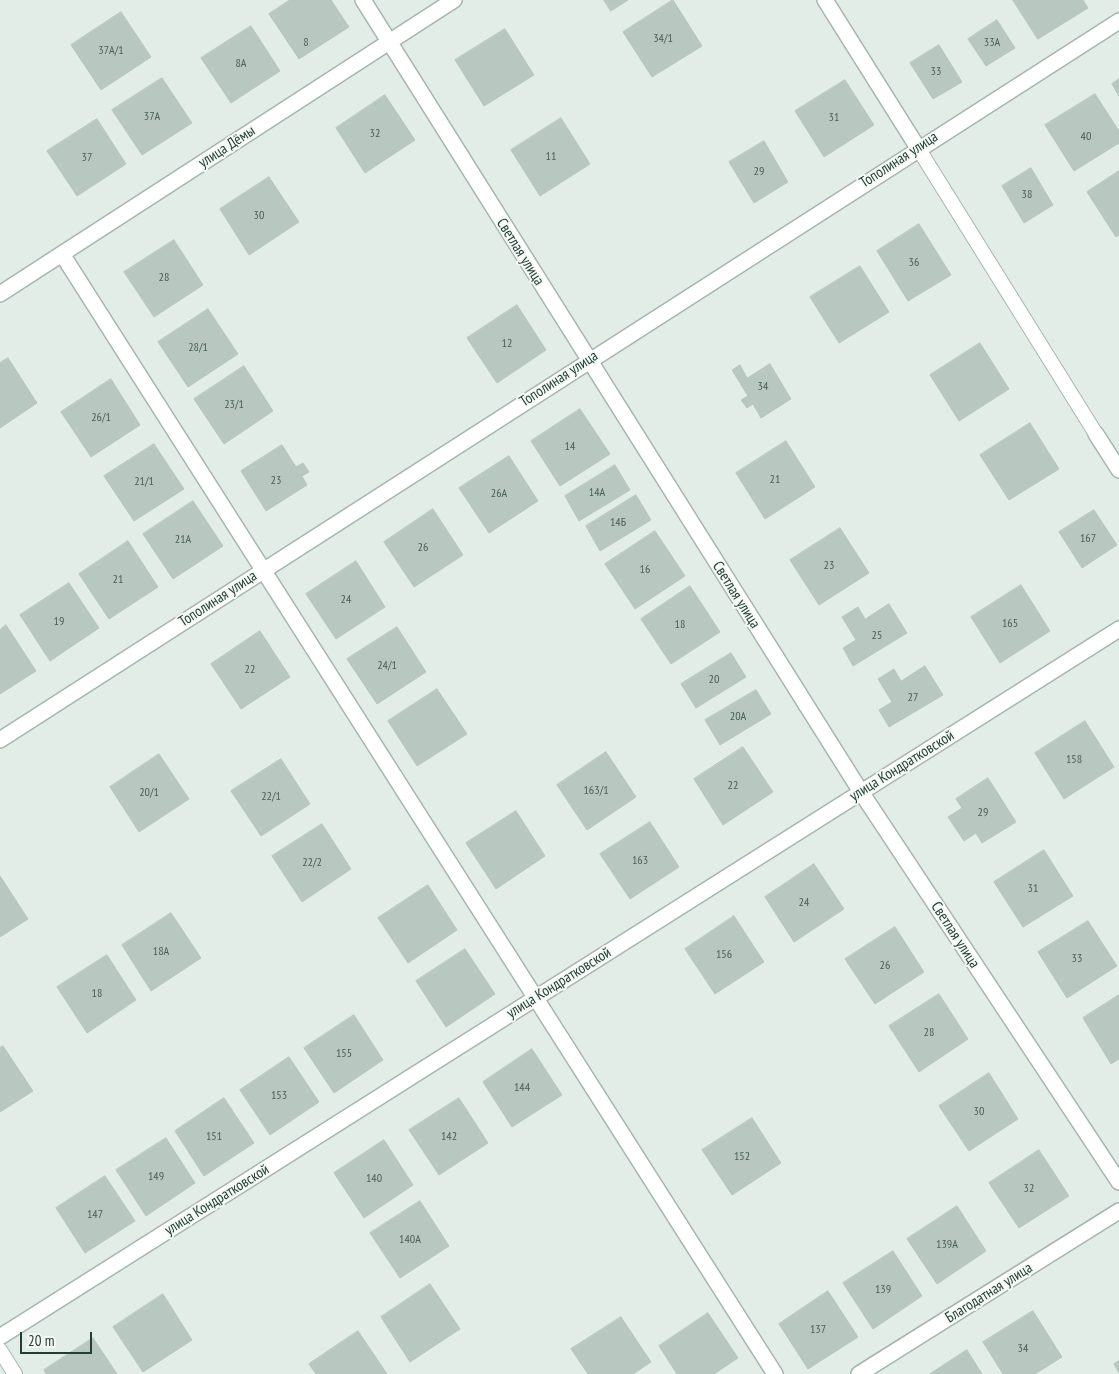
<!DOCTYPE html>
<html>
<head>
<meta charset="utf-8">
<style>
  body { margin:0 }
  #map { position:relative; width:1119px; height:1374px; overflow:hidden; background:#e3ede8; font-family:"PT Sans Narrow",sans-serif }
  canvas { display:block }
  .scale { position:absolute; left:20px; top:1332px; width:72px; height:22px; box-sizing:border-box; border:2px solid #233e35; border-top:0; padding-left:6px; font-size:15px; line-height:18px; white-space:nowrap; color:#233e35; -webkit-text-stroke:4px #f4f9f6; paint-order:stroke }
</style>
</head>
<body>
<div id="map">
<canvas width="1119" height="1374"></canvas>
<div class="scale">20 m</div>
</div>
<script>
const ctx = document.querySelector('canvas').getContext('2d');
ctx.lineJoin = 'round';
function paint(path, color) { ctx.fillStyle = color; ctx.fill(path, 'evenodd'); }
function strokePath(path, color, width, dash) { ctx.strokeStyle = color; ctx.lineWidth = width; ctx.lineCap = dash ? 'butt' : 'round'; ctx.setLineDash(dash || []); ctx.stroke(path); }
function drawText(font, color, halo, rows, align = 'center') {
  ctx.font = font + ' "PT Sans Narrow",sans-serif'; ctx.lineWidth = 4; ctx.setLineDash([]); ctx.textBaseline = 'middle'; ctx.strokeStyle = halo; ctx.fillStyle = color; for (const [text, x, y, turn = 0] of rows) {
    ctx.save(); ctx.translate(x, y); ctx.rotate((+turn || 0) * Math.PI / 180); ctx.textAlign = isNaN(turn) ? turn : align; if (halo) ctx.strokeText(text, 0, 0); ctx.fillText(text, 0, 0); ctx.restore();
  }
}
const building = new Path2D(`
  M290,0h41l18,27 -50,32 -30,-45z
  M604,0h24l-17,11z
  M673,0l29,46 -50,31 -29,-45z
  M1013,0h70l5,8 -50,31z
  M121,12l30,45 -50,33 -30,-45z
  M997,20l18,28 -29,18 -18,-27z
  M251,26l29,45 -49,32 -30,-45z
  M505,29l29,46 -50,31 -29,-46z
  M939,45l23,37 -29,17 -23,-36z
  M162,78l30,45 -50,32 -30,-45z
  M1119,79v17l-7,-12z
  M845,80l29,45 -50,32 -29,-46z
  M1095,94l24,37v12l-45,28 -29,-46z
  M385,95l30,45 -50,33 -29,-45z
  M561,118l29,46 -50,32 -29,-46z
  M97,119l29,45 -49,32 -30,-45z
  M764,141l24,41 -34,21 -25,-41z
  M1031,168l22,37 -29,18 -22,-37z
  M1119,171v64l-3,2 -29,-45z
  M269,177l30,45 -50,33 -29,-46z
  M919,224l32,51 -43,26 -31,-50z
  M174,240l29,45 -49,32 -30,-45z
  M860,266l29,46 -50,31 -29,-46z
  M517,305l29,45 -49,33 -30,-45z
  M208,309l30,45 -50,33 -30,-45z
  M980,343l29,46 -50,32 -29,-46z
  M8,358l29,45 -37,25v-65z
  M770,364l21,35 -30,19 -8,-14 -6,4 -6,-8 7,-4 -16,-26 8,-5 7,13z
  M244,366l29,45 -49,33 -30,-45z
  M111,379l29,46 -49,32 -30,-45z
  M580,409l30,45 -50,32 -29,-45z
  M1030,423l29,46 -50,31 -29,-45z
  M786,441l29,46 -50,32 -29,-46z
  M154,444l30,45 -50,32 -30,-45z
  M282,445l14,22 7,-4 6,9 -7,4 5,9 -41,26 -25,-40z
  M509,456l29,45 -49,32 -30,-45z
  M615,465l15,25 -51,31 -14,-25z
  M636,495l15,25 -51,31 -14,-25z
  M193,501l30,45 -50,33 -30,-45z
  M433,509l30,46 -49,32 -30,-45z
  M1094,510l23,35 -35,23 -23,-36z
  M840,528l29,45 -50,32 -29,-45z
  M655,531l30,45 -50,33 -30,-45z
  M128,541l30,46 -49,32 -30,-45z
  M356,561l29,46 -49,32 -30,-45z
  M69,583l30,45 -49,33 -30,-46z
  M1021,585l29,46 -50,32 -29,-46z
  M690,586l30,46 -49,32 -30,-45z
  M889,604l18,29 -54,33 -10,-18 13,-8 -14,-23 16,-10 7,12z
  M6,625l30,46 -36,23v-64z
  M397,627l29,45 -49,32 -30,-45z
  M260,631l30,46 -49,32 -30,-45z
  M731,653l15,24 -50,31 -15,-24z
  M925,666l18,29 -54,32 -10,-17 13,-8 -14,-23 16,-10 7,12z
  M437,689l30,45 -50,32 -29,-45z
  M756,690l15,24 -51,31 -15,-25z
  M1085,721l29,46 -50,32 -29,-46z
  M743,747l30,45 -50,33 -29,-46z
  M606,752l30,45 -49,33 -30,-45z
  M159,754l30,45 -50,33 -29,-45z
  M281,759l29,45 -49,32 -30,-45z
  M988,778l28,44 -34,21 -6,-10 -12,8 -16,-24 14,-9 -6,-9z
  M516,811l29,45 -49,33 -30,-46z
  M650,822l29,45 -49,32 -30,-45z
  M322,824l29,45 -49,33 -30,-46z
  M1044,850l29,46 -50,31 -29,-45z
  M814,864l30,45 -50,33 -29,-45z
  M0,876l28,43 -28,18z
  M428,885l29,45 -49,33 -30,-45z
  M171,913l30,45 -50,33 -29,-46z
  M734,916l30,46 -49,32 -30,-45z
  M1088,921l29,45 -50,32 -29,-46z
  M895,927l29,45 -49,32 -30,-45z
  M465,949l30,45 -49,33 -30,-46z
  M107,955l29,45 -49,33 -30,-46z
  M939,994l29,45 -49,33 -30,-46z
  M1119,995v64l-8,5 -28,-46z
  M354,1015l29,45 -49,33 -30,-45z
  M3,1046l30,45 -33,21v-64z
  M532,1049l30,46 -50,32 -29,-45z
  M289,1057l30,45 -49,33 -30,-45z
  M989,1073l29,46 -49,32 -30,-45z
  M224,1098l30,45 -50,33 -29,-45z
  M459,1098l29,45 -49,32 -30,-45z
  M752,1118l29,45 -49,32 -30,-45z
  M166,1138l29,45 -49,33 -30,-46z
  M384,1140l29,45 -49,33 -30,-45z
  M1039,1150l30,46 -50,32 -30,-45z
  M105,1176l30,45 -50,32 -29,-45z
  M420,1201l29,45 -49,32 -30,-45z
  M957,1206l29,45 -49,33 -30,-45z
  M893,1251l29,45 -49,33 -30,-46z
  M430,1284l30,45 -50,33 -29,-45z
  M828,1291l30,46 -50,32 -29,-45z
  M163,1294l29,46 -49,32 -30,-45z
  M1033,1311l29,46 -27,17h-32l-20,-32z
  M708,1313l30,45 -24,16h-37l-18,-28z
  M621,1317l30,45 -18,12h-45l-17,-25z
  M358,1331l29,43h-71l-7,-10z
  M93,1338l24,36h-71l-2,-4z
  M967,1350l15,24h-52z
  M1119,1361v12l-5,-9z`);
paint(building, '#b9c7c1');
strokePath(building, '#b6c6be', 1);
const service = new Path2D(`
  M918,148l178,286
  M0,1350l15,24`);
const minor = new Path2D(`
  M363,0l498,792 258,390
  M825,0l93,148
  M62,254l713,1120
  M0,294l454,-294
  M1096,434l23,36
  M0,740l1119,-719
  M0,1337l1119,-708
  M859,1374l260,-163`);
strokePath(service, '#a6b5af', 16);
strokePath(minor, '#a6b5af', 18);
strokePath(service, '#fff', 14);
strokePath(minor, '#fff', 15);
drawText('12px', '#486058', null, [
  ["34/1",663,39],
  ["8",306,43],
  ["33А",992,43],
  ["37А/1",111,51],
  ["8А",241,64],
  ["33",936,72],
  ["37А",152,117],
  ["31",834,118],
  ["32",375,134],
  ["40",1086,137],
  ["11",551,157],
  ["37",87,158],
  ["29",759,172],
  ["38",1027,195],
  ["30",259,216],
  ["36",914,263],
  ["28",164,278],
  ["12",507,344],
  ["28/1",198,348],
  ["34",763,387],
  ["23/1",234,405],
  ["26/1",101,418],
  ["14",570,447],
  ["21",775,480],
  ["23",276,481],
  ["21/1",144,482],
  ["14А",597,493],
  ["26А",499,494],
  ["14Б",618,523],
  ["167",1088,539],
  ["21А",183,540],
  ["26",423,548],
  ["23",829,566],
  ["16",645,570],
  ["21",118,580],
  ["24",346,600],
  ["19",59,622],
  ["165",1010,624],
  ["18",680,625],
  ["25",877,636],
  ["24/1",387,666],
  ["22",250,670],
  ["20",714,680],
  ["27",913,698],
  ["20А",738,717],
  ["158",1074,760],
  ["22",733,786],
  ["163/1",596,791],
  ["20/1",149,793],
  ["22/1",271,797],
  ["29",983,813],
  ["163",640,861],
  ["22/2",312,863],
  ["31",1033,889],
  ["24",804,903],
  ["18А",161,952],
  ["156",724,955],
  ["33",1077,959],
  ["26",885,966],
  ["18",97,994],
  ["28",929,1033],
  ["155",344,1054],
  ["144",522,1088],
  ["153",279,1096],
  ["30",979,1112],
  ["151",214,1137],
  ["142",449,1137],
  ["152",742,1157],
  ["149",156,1177],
  ["140",374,1179],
  ["32",1029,1189],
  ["147",95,1215],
  ["140А",410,1240],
  ["139А",947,1245],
  ["139",883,1290],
  ["137",818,1330],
  ["34",1023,1349]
]);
drawText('15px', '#233e35', '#f4f9f6', [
  ["улица Дёмы",227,147,-33],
  ["Тополиная улица",899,160,-33],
  ["Светлая улица",520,252,58],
  ["Тополиная улица",559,379,-33],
  ["Светлая улица",736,595,58],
  ["Тополиная улица",218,599,-33],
  ["улица Кондратковской",902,766,-32],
  ["Светлая улица",955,935,57],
  ["улица Кондратковской",559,983,-32],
  ["улица Кондратковской",217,1200,-32],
  ["Благодатная улица",989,1293,-32]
]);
</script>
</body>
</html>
